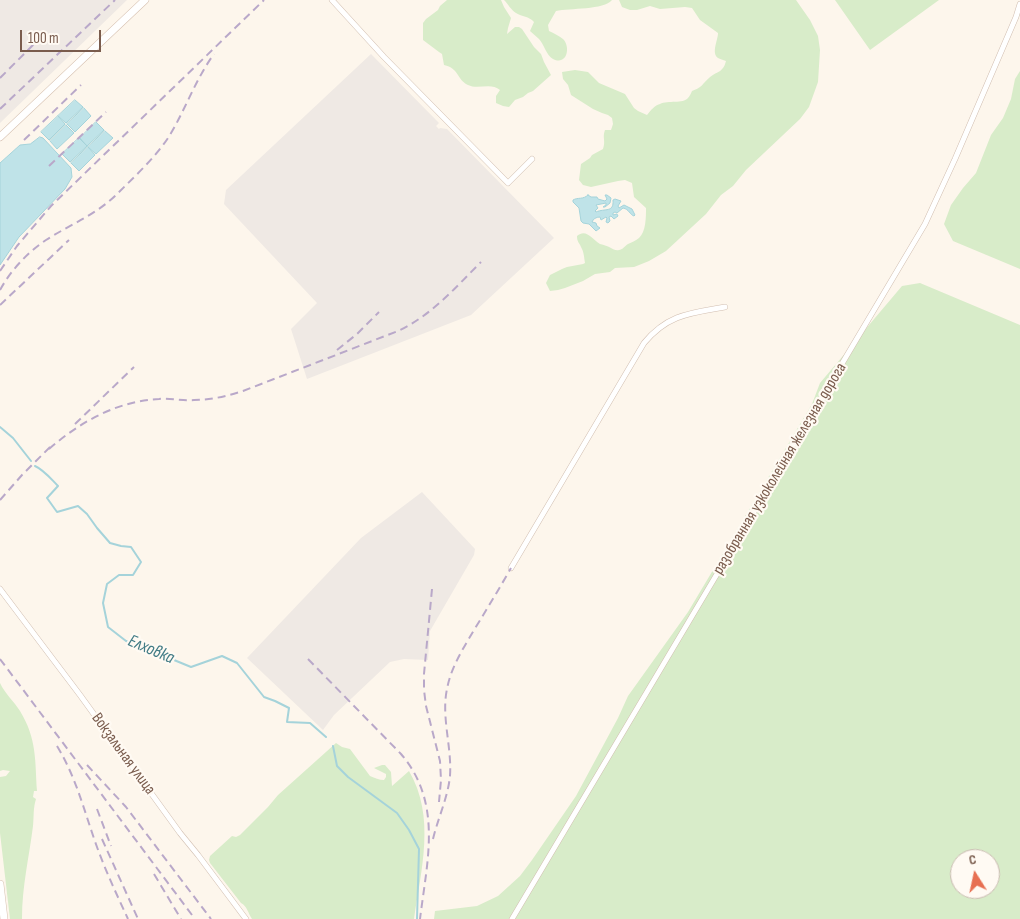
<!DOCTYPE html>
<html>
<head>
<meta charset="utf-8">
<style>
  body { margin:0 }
  #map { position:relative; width:1020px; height:919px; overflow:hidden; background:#fdf6ec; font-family:"Sofia Sans Condensed",sans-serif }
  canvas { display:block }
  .north { position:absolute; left:950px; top:849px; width:50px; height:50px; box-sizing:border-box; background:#fffaf3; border:1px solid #cabbb1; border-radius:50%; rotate:350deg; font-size:14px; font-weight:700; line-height:20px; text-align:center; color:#7a5c4d }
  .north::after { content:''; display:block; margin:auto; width:18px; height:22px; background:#e76f51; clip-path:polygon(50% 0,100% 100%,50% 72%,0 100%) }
  .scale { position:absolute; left:20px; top:30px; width:81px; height:22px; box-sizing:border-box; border:2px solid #7a5c4d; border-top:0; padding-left:6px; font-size:15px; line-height:18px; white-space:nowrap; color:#7a5c4d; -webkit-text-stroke:4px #fffaf3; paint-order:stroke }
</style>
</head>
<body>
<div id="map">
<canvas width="1020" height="919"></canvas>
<div class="north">С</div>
<div class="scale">100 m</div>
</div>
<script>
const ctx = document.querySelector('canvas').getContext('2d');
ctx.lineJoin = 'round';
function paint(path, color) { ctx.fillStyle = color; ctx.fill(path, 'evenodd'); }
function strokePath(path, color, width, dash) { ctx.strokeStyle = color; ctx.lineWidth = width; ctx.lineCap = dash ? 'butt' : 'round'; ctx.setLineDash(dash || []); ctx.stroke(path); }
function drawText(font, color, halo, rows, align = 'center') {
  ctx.font = font + ' "Sofia Sans Condensed",sans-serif'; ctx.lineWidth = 4.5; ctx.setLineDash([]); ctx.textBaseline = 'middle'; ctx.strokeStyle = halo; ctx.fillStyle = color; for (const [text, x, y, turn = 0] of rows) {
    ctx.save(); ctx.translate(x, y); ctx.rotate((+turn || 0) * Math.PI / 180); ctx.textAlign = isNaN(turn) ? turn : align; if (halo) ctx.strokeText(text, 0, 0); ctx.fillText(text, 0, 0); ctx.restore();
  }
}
paint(new Path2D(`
  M0,0h127l-127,123z
  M371,54l68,69 -3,3 3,3 1,-1 7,1 107,109 -83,77 -164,64 -16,-50 26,-26 -93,-99 2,-14z
  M422,492l53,57 -1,6 -44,76 -2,29 -24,-1 -14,3 -56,53 -11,15 -76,-72 114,-120z`), '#efe9e4');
paint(new Path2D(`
  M447,0h54l3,7 7,11 -3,10 -1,6 8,-7h4l3,2 12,18 7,7 3,8 7,13 -18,16 -5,2 -5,4 -8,3 -6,7 -6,-1 -7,-3v-7l4,-6c-9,-8 -22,0 -32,-5 -11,-5 -9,-17 -24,-20l-2,-11 -3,-2 -16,-12v-17l3,-4 12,-9 2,-4z
  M504,0h108c-8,10 -42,8 -56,11l-8,14 1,6c5,2 10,5 14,8 8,8 4,27 -10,20 -7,-4 -9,-15 -14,-20 -3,-3 -6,-5 -9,-8l4,-9c-5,-6 -12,-5 -18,-9 -5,-3 -8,-9 -12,-13z
  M619,0h177l14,20 8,16 2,14 -2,32 -9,25 -9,12 -54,51 -13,16 -12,9 -15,19 -40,37 -17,10 -15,6 -19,1 -5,4 -15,2 -12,7 -18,7 -7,2 -8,1 -4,-8 4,-8 12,-6 5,-2 16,-3 2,-1c-1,-6 -1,-11 -4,-16 -2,-5 -4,-5 -4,-11 9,-8 15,3 23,8 4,1 8,2 11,4 2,1 5,3 8,2 3,0 6,-4 9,-6 4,-2 7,-3 11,-6 7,-6 7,-21 7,-30l-12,-11 -2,-14 -7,-3 -7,1 -27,6 -8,-2 -4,-5 2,-16 9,-6 2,-3 11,-6c3,-9 -1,-11 2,-19h6l2,-6 -1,-6 -4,-3 -6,-2 -9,-4 -22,-14 -3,-10 -5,-6 -1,-7 13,-2 13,2 11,11 26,11 9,14 4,3 9,4c4,-5 7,-9 13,-11 8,-4 23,0 28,-6 2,-2 3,-5 4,-7 11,-4 9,-6 17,-13 8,-7 14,-5 17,-17 -3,-1 -6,-2 -8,-3 -7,-5 0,-18 0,-25l-18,-13 -8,-12 -7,-1 -25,2 -10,-3 -13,4h-7l-8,-3z
  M835,0h104l-69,50z
  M1020,71v198l-67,-28 -9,-17 7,-19 12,-17 13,-15 15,-38 12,-17 8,-19 4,-20z
  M920,283l100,42v594h-586l1,-8 42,-5 21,-10 22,-20 12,-16 44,-64 42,-78 10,-22 60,-84 124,-208 8,-21 82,-97zM960,859h30v30h-30z
  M0,683c5,11 14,18 20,28 17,28 15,49 17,80h-3l-1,6 3,2c-3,9 -2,18 -3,27 -4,32 -11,60 -11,93h-12l-10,-86v-56l6,-1 4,-5 -7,-1 -3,1z
  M336,743l6,4 8,2 20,27c5,2 9,4 14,4l2,-3v-3l-12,-6 8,-3h3l6,7 1,14 17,-15c27,46 12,99 5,148h-162c-4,-6 -5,-13 -11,-16l-31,-40 -1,-3 1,-4 22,-20 4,1 4,-2 28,-28 10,-12z`), '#d8ecc9');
const water = new Path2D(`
  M75,100l8,7 -17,16 -8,-7z
  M84,108l7,8 -16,16 -8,-8z
  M58,116l7,8 -16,16 -8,-8z
  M96,122l8,8 -17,16 -7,-8z
  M66,125l8,8 -17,16 -7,-8z
  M105,131l8,7 -17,16 -8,-7z
  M40,137l3,1 28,30 1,9 -7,12 -46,48 -19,28v-102l20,-18 10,-1z
  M79,138l8,8 -17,16 -8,-8z
  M88,147l7,8 -16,16 -8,-8z
  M588,195l3,2h6l1,2 7,2 2,-2 -2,-4h2l4,3 -1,5 -5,4h-2l3,-2v-2l-10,2 2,3 -3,3 1,1c9,-4 18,1 17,-12l2,-1 6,2 -3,5 1,2 5,-3 8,4 3,6 -1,1c-4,-1 -5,-7 -11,-8l-6,5 -2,-1 -2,1v2l4,-1 1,2 -4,3 -3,-3 -2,1 1,4 -2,2 -2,-1 1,-4 -1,-1 -5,3 -1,-3c-4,0 -7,2 -8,5l4,1 1,3 3,2 -4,3 -7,-7 -6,-1 -2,-2 -2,-13 -6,-6v-2c5,-3 10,0 15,-5z`);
paint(water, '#bfe3e8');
strokePath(water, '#a5d3da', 1);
strokePath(new Path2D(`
  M0,427l13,11 18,23
  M35,466c9,4 16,13 23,20l-11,12 10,14 21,-6 9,8 10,14 13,15 11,3 10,1 10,15 -8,13h-14l-12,9 -4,19 5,24 18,14 25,9 23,10 17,7 31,-11 15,7 27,34 11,4 14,7 -2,14 23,1 16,14
  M333,746l4,20 11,11 49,36 12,17 10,19 -2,70`), '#a5d3da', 2);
const minor = new Path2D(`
  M332,0l52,57 124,126 24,-24
  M511,568l133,-225c24,-29 47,-30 81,-36
  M0,589l80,106 100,138 18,22 48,64
  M512,919l413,-695 30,-65 61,-142 4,-13`);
const secondary = new Path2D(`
  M0,137l145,-137
  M0,884l4,35`);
strokePath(minor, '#d1beb0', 6);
strokePath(secondary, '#d6c0b0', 8);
strokePath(minor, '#fff', 5);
strokePath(secondary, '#fff', 7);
strokePath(new Path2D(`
  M0,78l38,-38
  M0,109l115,-109
  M24,140l57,-55
  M49,166l57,-54
  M0,271l17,-25 34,-40 213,-206
  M0,290c11,-20 27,-37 46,-50 25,-16 48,-24 70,-45 18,-18 38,-36 52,-57 17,-27 27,-58 46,-84
  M0,305l69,-65
  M337,350l20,-16 22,-22
  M75,424l59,-57
  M49,449c31,-27 68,-48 110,-50 12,-1 23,2 35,1 17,0 33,-4 49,-9l155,-60c34,-16 57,-43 83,-69
  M0,500l22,-25 31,-31
  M432,589l-8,85v16l2,16 14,55 1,19 -2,22
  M0,659l195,260
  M308,659l93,95c42,49 26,107 19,165
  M57,746c20,33 27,65 40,101 9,25 20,48 31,72
  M87,765l39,42 85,112
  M97,809l14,37
  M102,839l36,80
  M433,839c5,-21 15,-42 17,-63 2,-29 -9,-59 -3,-87 4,-22 16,-40 27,-59 13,-21 25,-41 37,-62
  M154,874l27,45`), '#b9a8c9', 2, [8, 5]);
drawText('16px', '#7a5c4d', '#fffaf3', [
  ["разобранная узкоколейная железная дорога",780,469,-59],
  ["Вокзальная улица",123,754,54]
]);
drawText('italic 18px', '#437c86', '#fffaf3', [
  ["Елховка",151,650,23]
]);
</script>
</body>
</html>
